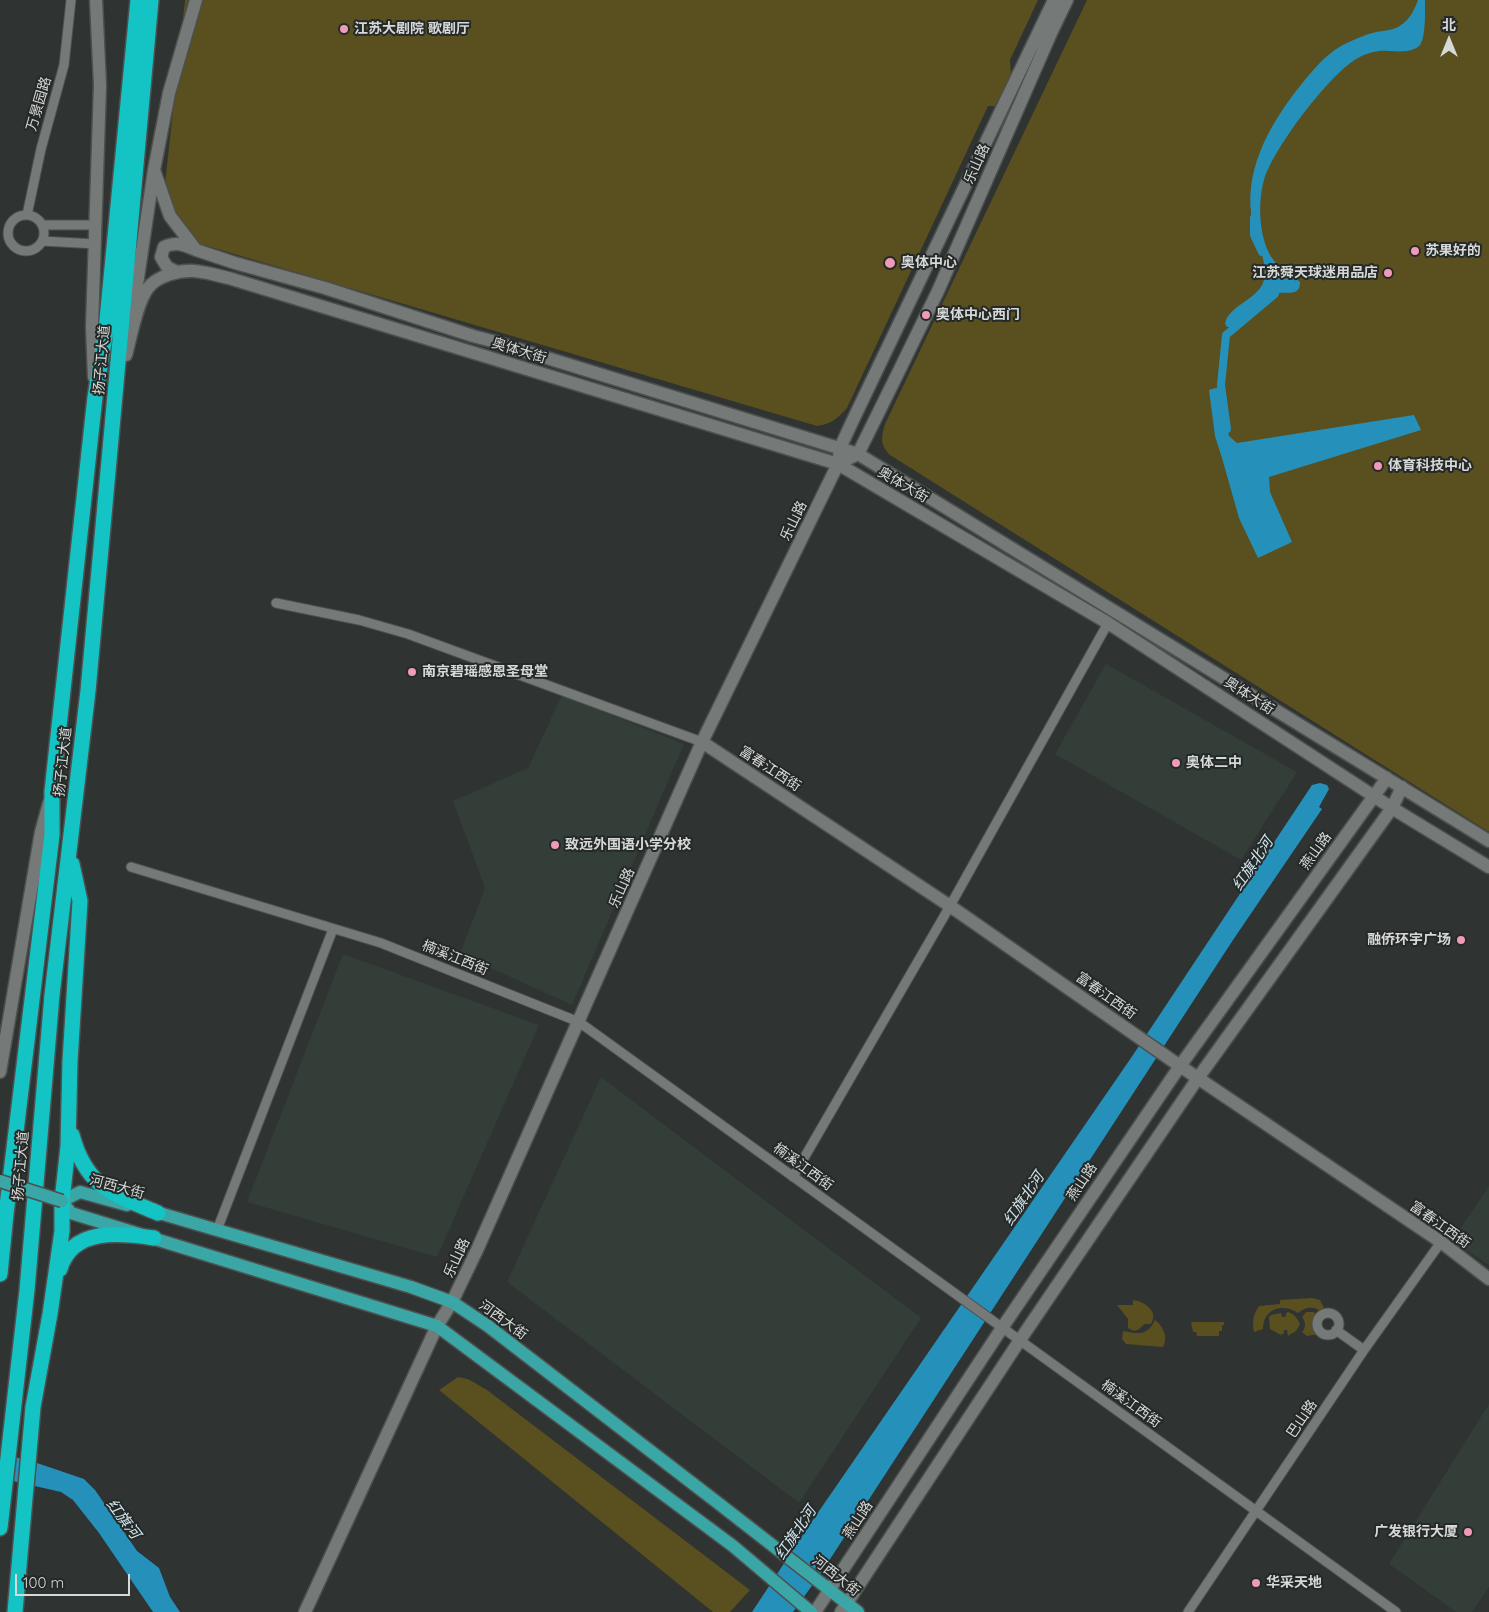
<!DOCTYPE html>
<html>
<head>
<meta charset="utf-8">
<style>
  body { margin:0 }
  #map { position:relative; width:1489px; height:1612px; overflow:hidden; background:#2f3331; font-family:Quicksand,"Noto Sans SC",sans-serif }
  canvas { display:block }
  .north { position:absolute; left:1424px; top:15px; width:50px; height:50px; -webkit-text-stroke:4px #252927; paint-order:stroke; rotate:0deg; font-size:14px; font-weight:700; line-height:20px; text-align:center; color:#d6d9d7 }
  .north::after { content:''; display:block; margin:auto; width:18px; height:22px; background:#d6d9d7; clip-path:polygon(50% 0,100% 100%,50% 72%,0 100%) }
  .scale { position:absolute; left:15px; top:1574px; width:115px; height:22px; box-sizing:border-box; border:2px solid #d6d9d7; border-top:0; padding-left:6px; font-size:15px; line-height:18px; white-space:nowrap; color:#d6d9d7; -webkit-text-stroke:4px #252927; paint-order:stroke }
</style>
</head>
<body>
<div id="map">
<canvas width="1489" height="1612"></canvas>
<div class="north">北</div>
<div class="scale">100 m</div>
</div>
<script>
const ctx = document.querySelector('canvas').getContext('2d');
ctx.lineJoin = 'round';
function paint(path, color) { ctx.fillStyle = color; ctx.fill(path, 'evenodd'); }
function strokePath(path, color, width, dash) { ctx.strokeStyle = color; ctx.lineWidth = width; ctx.lineCap = dash ? 'butt' : 'round'; ctx.setLineDash(dash || []); ctx.stroke(path); }
function drawText(font, color, halo, rows, align = 'center') {
  ctx.font = font + ' Quicksand,"Noto Sans SC",sans-serif'; ctx.lineWidth = 4; ctx.setLineDash([]); ctx.textBaseline = 'middle'; ctx.strokeStyle = halo; ctx.fillStyle = color; for (const [text, x, y, turn = 0] of rows) {
    ctx.save(); ctx.translate(x, y); ctx.rotate((+turn || 0) * Math.PI / 180); ctx.textAlign = isNaN(turn) ? turn : align; if (halo) ctx.strokeText(text, 0, 0); ctx.fillText(text, 0, 0); ctx.restore();
  }
}
paint(new Path2D(`
  M1106,664l191,108 -56,88 -186,-106z
  M562,695l122,49 -112,261 -112,-51 25,-66 -32,-87 75,-33z
  M343,954l196,71 -102,232 -190,-55z
  M601,1077l320,241 -122,185 -292,-221z
  M1489,1186v79l-37,-24z
  M1489,1404v183l-17,25h-16l-67,-48z`), '#333e39');
paint(new Path2D(`
  M185,0h853l-28,60 1,16 -16,30h-7l-141,302c-9,10 -15,16 -30,18l-620,-183 -25,-32 -7,-27z
  M1087,0h402v832l-599,-377c-10,-10 -9,-18 -5,-31z
  M1312,1298l8,2 5,10 -4,1c-9,-5 -15,-4 -23,2 -15,-10 -35,-5 -35,16l-9,3c-2,-10 -1,-17 5,-26l21,-2v-4z
  M1133,1300c12,2 26,11 18,24h-6c-7,5 -8,10 -17,4v-9l-11,-14h16z
  M1287,1312c7,1 10,6 13,12l-4,7 -8,5 -1,-6h-3v3l-3,2 -11,-6 -1,-12 2,-2 10,-2 1,4h3z
  M1306,1312h7l4,2 -2,3 -2,9 5,8 -11,2 -5,-4c4,-5 4,-10 0,-15z
  M1155,1320c9,7 13,17 8,27l-37,-3 -4,-5 1,-8c17,3 24,5 32,-11z
  M1191,1322h33v3h-2v6h-3v5h-22l-1,-4h-3z
  M458,1377l10,2 19,11 263,200 -20,22h-17l-274,-222z`), '#594f1f');
paint(new Path2D(`
  M1418,0h7c0,10 1,37 -5,45 -9,10 -29,5 -41,6 -8,1 -14,3 -21,7 -28,15 -85,91 -94,122 -6,21 -5,51 4,71 7,16 20,20 32,31 0,14 -11,10 -21,11 -5,1 -10,4 -15,6 -12,7 -24,30 -37,28l-2,-3c3,-18 31,-24 38,-41 7,-16 -7,-43 -10,-59 -11,-49 14,-95 43,-133 13,-16 26,-34 45,-45 11,-6 23,-11 35,-14 7,-1 16,-2 22,-5 11,-6 16,-16 20,-27z
  M1219,387l10,49 8,7 177,-28 7,15 -152,47 1,15 22,50 -34,16 -19,-40 -17,-60 -7,-22 -6,-46z
  M1320,783l7,2 2,4 -10,18 3,2 -89,131 -412,633 -28,39h-41l54,-82 327,-475 179,-270z
  M0,1453l34,9 50,17 11,11 42,61 22,17 11,29 10,15h-27l-54,-79 -26,-33 -12,-8 -61,-14z`), '#2591ba');
strokePath(new Path2D(`
  M1254,218v17l8,17
  M1227,429l-6,-44 5,-50 49,-41 -2,-7`), '#2591ba', 8);
const street = new Path2D(`
  M27,215l14,-66 23,-84 7,-65
  M8 233a18 18 0 1 1 36 0a18 18 0 1 1-36 0Z
  M42,225h54
  M42,241l54,3
  M276,603l83,17 49,14 294,108
  M131,867l250,76 198,79 817,590
  M793,1177l157,-271 158,-283
  M217,1230l116,-301
  M1317 1324a11 11 0 1 1 22 0a11 11 0 1 1-22 0Z
  M1336,1330l28,20
  M1188,1612l176,-262 77,-108`);
const secondary = new Path2D(`
  M154,170l16,46 26,34 39,13 90,25 148,48 19,5 366,113 631,387
  M177,272l-10,-5 -6,-10 3,-10c13,-6 20,-2 32,3
  M133,311l21,-141 15,-77 27,-93
  M126,355c5,-18 11,-53 22,-67 9,-12 31,-18 46,-17 13,1 26,5 38,8l606,185 270,159 284,185 97,59
  M94,377l-2,-50 8,-242 -4,-85
  M839,457l1,-9 13,-28 201,-420
  M702,742l248,164 230,160 261,176 48,37
  M0,1072l41,-240 8,-29
  M305,1612l132,-286 15,-24 25,-52 225,-508 136,-278 20,-10 39,-79 41,-84 113,-258 16,-33
  M815,1612l187,-284 178,-262 207,-288
  M841,1612l179,-272 178,-262 194,-270 10,-21`);
const primary = new Path2D(`
  M127,1205l-47,-13 -18,9 9,12 366,113 296,220 78,66
  M149,1210l262,77 41,15 36,24 230,177 140,109`);
const highway = new Path2D(`
  M72,1135c14,52 41,59 86,78
  M60,1269c12,-42 61,-36 94,-31
  M0,1274l6,-60 46,-379v-44l43,-394 11,-67 32,-330
  M0,1528l27,-238 25,-295 36,-304 63,-691
  M15,1612l18,-205 17,-93 12,-83v-30l6,-55 2,-85 10,-160 -8,-37`);
strokePath(street, '#4c504e', 11);
strokePath(secondary, '#4c504e', 15);
strokePath(primary, '#4c504e', 15);
strokePath(highway, '#4c504e', 18);
strokePath(street, '#757a78', 9);
strokePath(secondary, '#757a78', 12);
strokePath(primary, '#3ba6a6', 12);
strokePath(highway, '#14c3c4', 15);
const primaryBridge = new Path2D(`
  M0,1181l62,20`);
strokePath(primaryBridge, '#4c504e', 15, []);
strokePath(primaryBridge, '#3ba6a6', 12);
for (const [x, y, r, color] of [
  [344,29,5,"#ef9ab8"],
  [1415,251,5,"#ef9ab8"],
  [890,263,6,"#ef9ab8"],
  [1388,273,5,"#ef9ab8"],
  [926,315,5,"#ef9ab8"],
  [1378,466,5,"#ef9ab8"],
  [412,672,5,"#ef9ab8"],
  [1176,763,5,"#ef9ab8"],
  [555,845,5,"#ef9ab8"],
  [1461,940,5,"#ef9ab8"],
  [1468,1532,5,"#ef9ab8"],
  [1256,1583,5,"#ef9ab8"]
]) { const dot = new Path2D(); dot.arc(x, y, r, 0, 2 * Math.PI); ctx.fillStyle = color; ctx.fill(dot); strokePath(dot, '#252927', 2); }
drawText('bold 14px', '#d6d9d7', '#252927', [
  ["江苏大剧院 歌剧厅",354,29],
  ["苏果好的",1425,251],
  ["奥体中心",901,263],
  ["江苏舜天球迷用品店",1378,273,"right"],
  ["奥体中心西门",936,315],
  ["体育科技中心",1388,466],
  ["南京碧瑶感恩圣母堂",422,672],
  ["奥体二中",1186,763],
  ["致远外国语小学分校",565,845],
  ["融侨环宇广场",1451,940,"right"],
  ["广发银行大厦",1458,1532,"right"],
  ["华采天地",1266,1583]
], 'left');
drawText('14px', '#d6d9d7', '#252927', [
  ["万景园路",39,104,-74],
  ["乐山路",977,164,-66],
  ["奥体大街",519,351,17],
  ["扬子江大道",102,360,-85],
  ["奥体大街",903,485,30],
  ["乐山路",794,521,-64],
  ["奥体大街",1249,696,33],
  ["扬子江大道",63,762,-84],
  ["富春江西街",770,769,33],
  ["燕山路",1316,851,-54],
  ["乐山路",622,888,-66],
  ["楠溪江西街",455,958,22],
  ["富春江西街",1106,996,35],
  ["扬子江大道",21,1166,-85],
  ["楠溪江西街",803,1167,36],
  ["燕山路",1082,1182,-56],
  ["河西大街",117,1187,15],
  ["富春江西街",1440,1225,35],
  ["乐山路",457,1258,-65],
  ["河西大街",503,1320,36],
  ["楠溪江西街",1131,1404,36],
  ["巴山路",1302,1419,-56],
  ["燕山路",858,1520,-57],
  ["河西大街",836,1576,38]
]);
drawText('italic 15px', '#cfe5f0', '#252927', [
  ["红旗北河",1253,864,-56],
  ["红旗北河",1024,1199,-56],
  ["红旗河",123,1519,53],
  ["红旗北河",796,1533,-56]
]);
</script>
</body>
</html>
